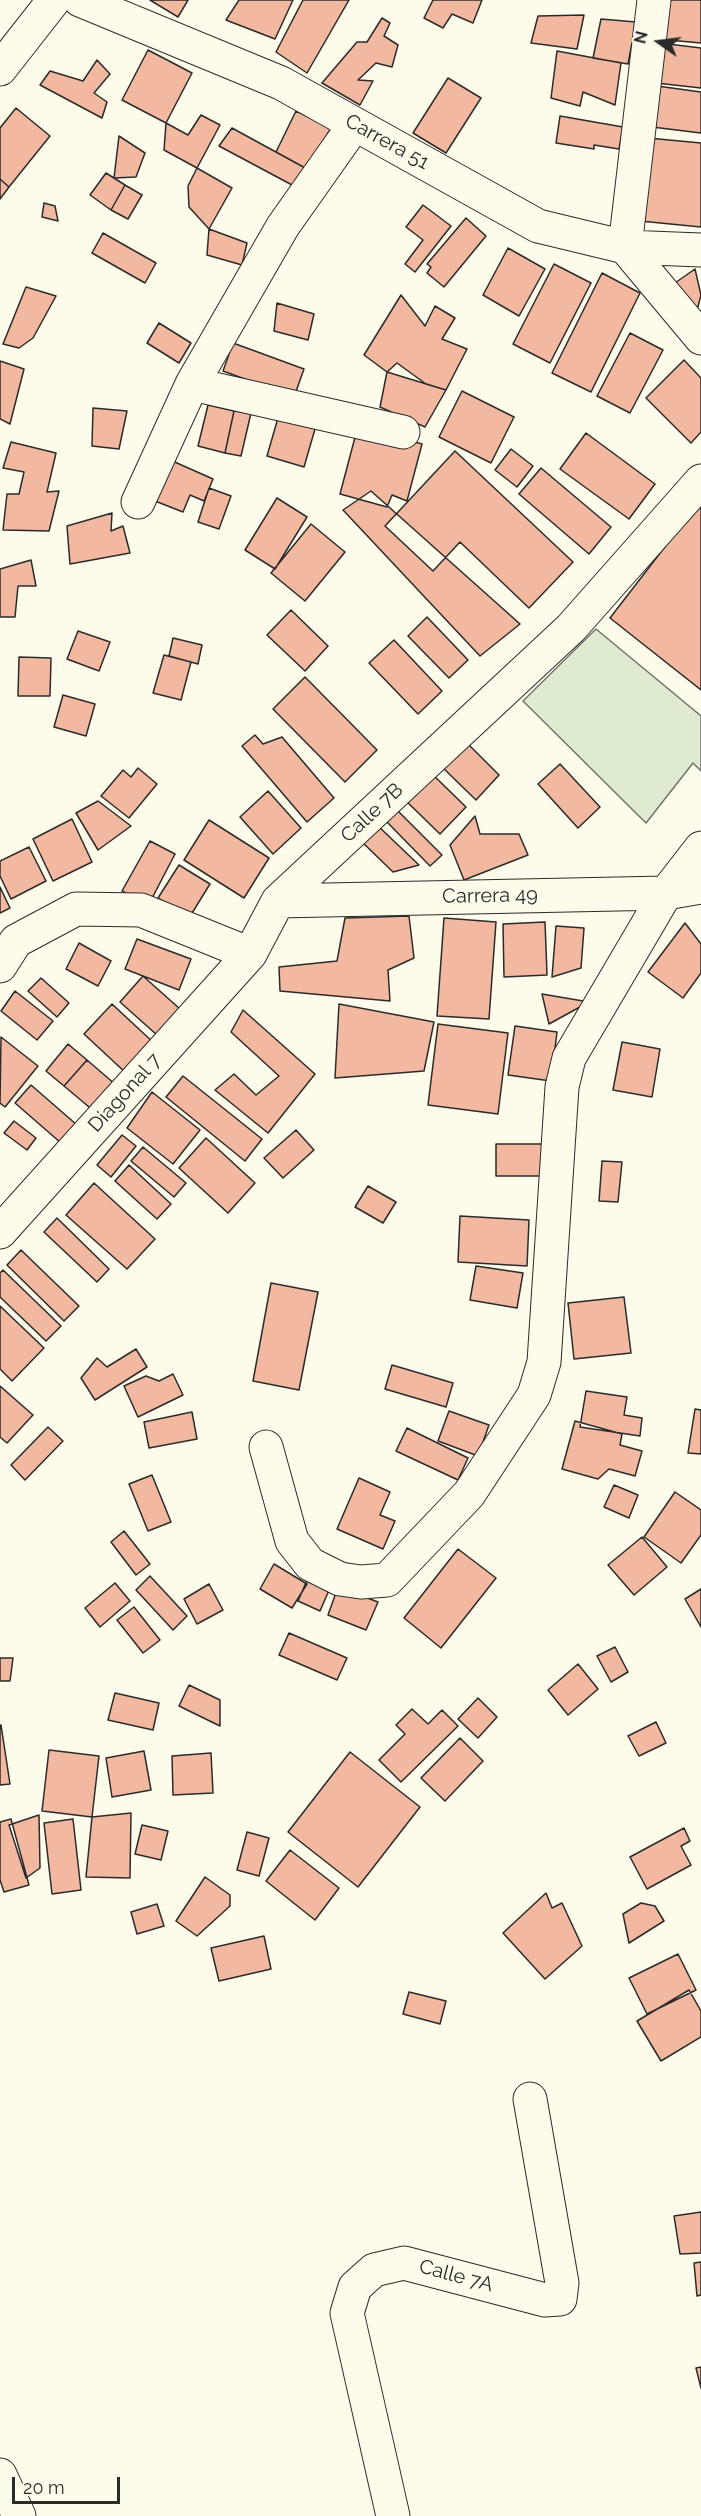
<!DOCTYPE html>
<html>
<head>
<meta charset="utf-8">
<style>
  body { margin:0 }
  #map { position:relative; width:701px; height:2516px; overflow:hidden; background:#fdfbea; font-family:Raleway,sans-serif }
  canvas { display:block }
  .north { position:absolute; left:629px; top:12px; width:60px; height:60px; -webkit-text-stroke:4px #fdfbea; paint-order:stroke; rotate:284deg; font-size:16px; font-weight:700; line-height:24px; text-align:center; color:#2b2b2b }
  .north::after { content:''; display:block; margin:auto; width:21px; height:27px; background:#2b2b2b; clip-path:polygon(50% 0,100% 100%,50% 72%,0 100%) }
  .scale { position:absolute; left:12px; top:2477px; width:108px; height:27px; box-sizing:border-box; border:3px solid #2b2b2b; border-top:0; padding-left:8px; font-size:18px; line-height:21px; white-space:nowrap; color:#2b2b2b; -webkit-text-stroke:4px #fdfbea; paint-order:stroke }
</style>
</head>
<body>
<div id="map">
<canvas width="701" height="2516"></canvas>
<div class="north">N</div>
<div class="scale">20 m</div>
</div>
<script>
const ctx = document.querySelector('canvas').getContext('2d');
ctx.lineJoin = 'round';
function paint(path, color) { ctx.fillStyle = color; ctx.fill(path, 'evenodd'); }
function strokePath(path, color, width, dash) { ctx.strokeStyle = color; ctx.lineWidth = width; ctx.lineCap = dash ? 'butt' : 'round'; ctx.setLineDash(dash || []); ctx.stroke(path); }
function drawText(font, color, halo, rows, align = 'center') {
  ctx.font = font + ' Raleway,sans-serif'; ctx.lineWidth = 4.5; ctx.setLineDash([]); ctx.textBaseline = 'middle'; ctx.strokeStyle = halo; ctx.fillStyle = color; for (const [text, x, y, turn = 0] of rows) {
    ctx.save(); ctx.translate(x, y); ctx.rotate((+turn || 0) * Math.PI / 180); ctx.textAlign = isNaN(turn) ? turn : align; if (halo) ctx.strokeText(text, 0, 0); ctx.fillText(text, 0, 0); ctx.restore();
  }
}
const green = new Path2D(`
  M596,629l105,87v55l-8,-8 -47,60 -123,-122z`);
paint(green, '#deebd1');
strokePath(green, '#74746e', 1.5);
const building = new Path2D(`
  M150,0h38l-10,17z
  M239,0h54l-18,39 -49,-19z
  M303,0h46l-42,73 -31,-21z
  M433,0h49l-9,23 -21,-9 -9,14 -19,-10z
  M660,0h41v43l-44,-4z
  M584,15l-7,34 -46,-6 7,-27z
  M382,18l8,5 -6,13 14,9 -6,22 -16,-4 -18,17 15,1 -13,24 -38,-22 35,-41h10z
  M601,19l35,3 -8,42 -35,-6z
  M660,43l41,5v40l-45,-5z
  M148,50l44,23 -26,50 -44,-23z
  M557,51l64,12 -6,42 -32,-13 -3,14 -29,-8z
  M97,60l13,14 -16,19 13,9 -5,16 -62,-33 10,-14 33,10z
  M448,78l33,20 -35,55 -33,-20z
  M657,86l44,6v41l-49,-6z
  M16,108l34,28 -41,51 -9,-8v-51z
  M296,111l35,17 -24,41 -31,-17z
  M201,115l19,10 -23,43 -33,-18 2,-27 22,12z
  M560,116l63,11 -4,22 -25,-4v4l-38,-6z
  M232,128l75,41 -13,17 -75,-40z
  M119,136l26,17 -9,24 -22,1z
  M648,138l53,5v84l-61,-6z
  M197,168l35,20 -23,41 -20,-22 -1,-21z
  M106,173l19,12 -14,25 -21,-15z
  M0,179l9,8 -9,12z
  M125,185l17,10 -14,24 -17,-9z
  M44,203l11,3 3,15 -16,-4z
  M423,205l28,21 -36,46 -10,-8 18,-24 -17,-13z
  M466,218l20,18 -42,51 -17,-14 4,-6 -4,-3z
  M209,229l38,14 -5,22 -35,-10z
  M103,233l53,30 -11,20 -53,-30z
  M508,248l37,21 -26,47 -36,-21z
  M554,264l37,19 -41,80 -37,-19z
  M695,269l6,26 -6,23 -23,-33z
  M602,273l38,20 -49,99 -39,-19z
  M26,287l30,9 -23,42 -14,10 -16,-4z
  M401,295l24,31 10,-20 20,12 -13,21 25,10 -21,41 -20,-6 -29,-21 -10,9 -23,-17z
  M277,303l37,11 -6,26 -34,-9z
  M159,323l32,20 -12,20 -32,-20z
  M630,333l33,17 -33,63 -33,-17z
  M233,343l71,26 -10,28 -71,-26z
  M684,360l17,18v54l-10,11 -45,-45z
  M0,361l24,8 -14,55 -10,-5z
  M387,372l59,18 -21,37 -45,-20z
  M462,391l52,26 -23,46 -52,-26z
  M208,405l26,6 -9,42 -27,-7z
  M93,408l34,3 -8,38 -27,-3z
  M234,411l17,2 -10,43 -16,-3z
  M280,411l37,11 -13,45 -37,-11z
  M358,426l64,18 -15,57 -15,-6 -5,12 -47,-13z
  M586,433l69,51 -26,35 -69,-50z
  M11,442l45,11 -9,39 12,-1 -10,40 -46,-1 4,-36h12l5,-22 -21,-4z
  M511,449l22,17 -16,21 -22,-17z
  M455,451l118,111 -44,46 -69,-66 -27,29 -48,-45z
  M168,459l45,20 -9,22 -14,-6 -7,17 -33,-13z
  M541,468l70,59 -22,27 -70,-60z
  M209,488l22,8 -12,33 -21,-7z
  M371,491l149,133 -40,32 -137,-146z
  M277,498l30,19 -32,52 -30,-19z
  M698,504l3,3v183l-91,-72z
  M112,513l-1,18 12,-5 7,27 -60,11 -3,-38z
  M311,524l34,28 -40,49 -34,-28z
  M31,560l5,26h-18l-3,31h-15v-48z
  M291,610l37,36 -23,25 -38,-36z
  M427,617l41,43 -19,18 -41,-42z
  M78,631l32,11 -11,29 -32,-12z
  M173,638l29,7 -4,19 -29,-8z
  M394,640l48,51 -24,23 -49,-51z
  M164,655l27,7 -10,38 -28,-7z
  M19,657l32,1 -1,38h-32z
  M305,677l72,73 -32,32 -72,-73z
  M63,695l32,9 -9,32 -32,-9z
  M255,735l8,9 19,-7 52,61 -27,24 -65,-76z
  M465,741l34,34 -23,25 -35,-34z
  M560,764l40,43 -22,21 -40,-44z
  M138,768l19,16 -28,34 -28,-22 22,-26 8,7z
  M429,771l37,36 -26,27 -37,-36z
  M268,791l33,37 -28,26 -33,-37z
  M98,801l33,25 -33,24 -22,-37z
  M397,810l45,45 -12,11 -44,-45z
  M475,816l5,18h39l9,21 -64,25 -14,-35z
  M72,819l20,43 -39,19 -20,-42z
  M209,820l60,38 -25,40 -60,-38z
  M376,824l43,41 -26,7 -33,-32z
  M150,841l25,13 -27,52 -26,-15z
  M29,847l17,34 -35,18 -11,-23v-15z
  M179,865l31,19 -21,34 -31,-20z
  M0,887l10,21 -10,5z
  M409,916l5,42 -26,12 2,31 -110,-10 -1,-24 58,-6 8,-43z
  M444,918l52,4 -7,97 -52,-3z
  M545,922l2,53 -43,2 -1,-53z
  M685,923l16,21v29l-18,25 -35,-26z
  M556,926l28,2 -3,40 -29,9z
  M137,939l54,20 -12,31 -54,-21z
  M79,943l32,18 -13,25 -32,-17z
  M143,976l37,33 -23,26 -37,-33z
  M41,978l28,25 -12,14 -29,-26z
  M15,991l38,30 -16,19 -36,-29z
  M542,994l47,8 -40,22z
  M112,1004l43,40 -28,30 -43,-40z
  M339,1004l95,18 -10,49 -89,7z
  M243,1010l72,64 -47,59 -53,-43 19,-16 22,21 23,-19 -48,-44z
  M438,1024l70,9 -10,81 -70,-9z
  M515,1026l42,6 -6,49 -43,-6z
  M1,1037l37,29 -33,41 -5,-4z
  M622,1042l38,7 -8,48 -39,-7z
  M68,1044l19,16 -23,26 -18,-15z
  M87,1060l29,25 -21,27 -31,-26z
  M183,1076l79,63 -17,22 -79,-64z
  M31,1085l46,40 -16,18 -46,-40z
  M152,1092l48,38 -27,34 -46,-36z
  M14,1121l22,17 -9,12 -23,-17z
  M296,1130l18,20 -31,28 -19,-20z
  M122,1135l14,11 -25,31 -14,-12z
  M206,1138l49,45 -27,30 -49,-45z
  M496,1144h46v32h-46z
  M143,1147l43,36 -12,14 -43,-36z
  M602,1161l20,1 -4,40 -19,-1z
  M129,1165l42,39 -14,15 -42,-38z
  M94,1183l61,56 -28,30 -61,-54z
  M368,1186l28,16 -13,21 -28,-16z
  M460,1216l69,4 -2,46 -69,-4z
  M57,1218l52,51 -12,13 -53,-50z
  M21,1250l58,56 -15,15 -57,-56z
  M476,1266l47,7 -6,35 -47,-8z
  M3,1270l58,56 -15,15 -46,-44v-24z
  M271,1283l47,9 -19,98 -46,-9z
  M624,1297l7,56 -57,6 -6,-56z
  M0,1306l44,42 -32,33 -12,-12z
  M136,1349l11,18 -52,33 -14,-22 16,-20 10,9z
  M392,1365l61,18 -7,24 -61,-18z
  M173,1374l10,21 -45,22 -14,-31 22,-10 13,5z
  M0,1386l33,29 -26,28 -7,-6z
  M586,1391l41,6 -3,18 18,3 -2,18 -60,-9z
  M695,1409l6,1v44l-13,-1z
  M449,1411l40,14 -11,31 -40,-15z
  M192,1412l5,27 -48,9 -5,-26z
  M575,1421l47,13 -2,11 22,6 -7,25 -26,-7 -11,10 -36,-10z
  M48,1427l15,14 -38,39 -14,-15z
  M407,1428l61,30 -10,22 -62,-29z
  M152,1475l19,47 -23,9 -19,-47z
  M359,1478l31,14 -10,23 15,6 -12,28 -46,-20z
  M614,1485l24,10 -9,23 -25,-11z
  M675,1492l26,18v25l-20,28 -37,-26z
  M124,1531l26,33 -14,11 -25,-33z
  M642,1537l25,30 -33,28 -26,-30z
  M458,1549l38,29 -55,70 -37,-30z
  M274,1564l33,20 -15,24 -32,-19z
  M311,1571l22,10 -13,30 -22,-10z
  M150,1576l37,40 -14,14 -37,-40z
  M115,1583l15,18 -30,26 -15,-19z
  M209,1584l14,26 -26,14 -13,-25z
  M338,1587l40,15 -12,28 -38,-15z
  M701,1589v38l-16,-28z
  M134,1607l26,33 -17,13 -26,-33z
  M289,1633l58,25 -10,22 -58,-25z
  M615,1647l13,25 -17,10 -14,-26z
  M0,1658h13l-3,23h-10z
  M578,1664l20,25 -30,26 -20,-25z
  M189,1685l31,15v26l-41,-20z
  M115,1693l44,10 -6,27 -45,-10z
  M478,1698l19,19 -19,21 -20,-19z
  M412,1709l16,15 14,-14 16,16 -57,56 -22,-22 26,-26 -9,-9z
  M656,1722l10,21 -27,13 -11,-20z
  M0,1725h1l9,59 -10,1z
  M460,1738l23,23 -38,40 -24,-23z
  M49,1750l50,6 -7,61 -50,-6z
  M144,1751l7,39 -39,7 -6,-39z
  M350,1752l70,55 -62,80 -70,-55z
  M211,1753l2,40 -40,2 -1,-39z
  M131,1813l-1,65 -44,-1 6,-60z
  M39,1815l1,53 -14,10 -17,-53z
  M11,1819l18,66 -25,7 -4,-12v-58z
  M73,1819l8,71 -29,4 -8,-71z
  M142,1825l26,6 -7,29 -26,-6z
  M684,1828l6,13 -9,5 10,19 -44,24 -17,-32z
  M247,1832l22,6 -10,38 -22,-6z
  M290,1850l49,38 -24,32 -49,-39z
  M205,1877l25,18v11l-33,30 -21,-15z
  M546,1893l6,15 10,-5 20,43 -37,33 -42,-46z
  M641,1903l14,3 9,15 -35,22 -6,-29z
  M157,1904l7,22 -27,8 -6,-22z
  M264,1936l7,33 -52,12 -8,-33z
  M678,1954l18,36 -49,24 -18,-36z
  M689,1990l12,21v26l-40,24 -24,-40z
  M409,1992l37,9 -6,23 -37,-10z
  M701,2212v41l-21,1 -6,-38z
  M701,2262v33l-4,1 -3,-33z
  M701,2367v21l-5,-20z`);
paint(building, '#f2b8a0');
strokePath(building, '#2b2b2b', 1.5);
const street = new Path2D(`
  M80,0l201,83 257,143 87,21 76,3
  M654,0l-29,247 76,91
  M0,69l54,-69
  M192,384l211,48
  M138,502l54,-118 91,-158 72,-102
  M278,901l388,-8 35,-6
  M0,966l16,-25 60,-32 65,1 109,44
  M0,1232l250,-278 28,-53 293,-273 130,-147
  M266,1447l26,94 18,23 30,15 21,3 26,-2 82,-86 65,-99 10,-33 18,-275 7,-29 97,-165 35,-45
  M0,2475l19,41
  M393,2516l-46,-203 8,-26 19,-17 30,-7 141,37 15,-1 2,-16 -32,-184`);
strokePath(street, '#2b2b2b', 35);
strokePath(street, '#fdfbea', 33);
drawText('20px', '#2b2b2b', '#fdfbea', [
  ["Carrera 51",387,142,29],
  ["Calle 7B",372,813,-43],
  ["Carrera 49",490,896,-1],
  ["Diagonal 7",125,1093,-48],
  ["Calle 7A",456,2276,15]
]);
</script>
</body>
</html>
